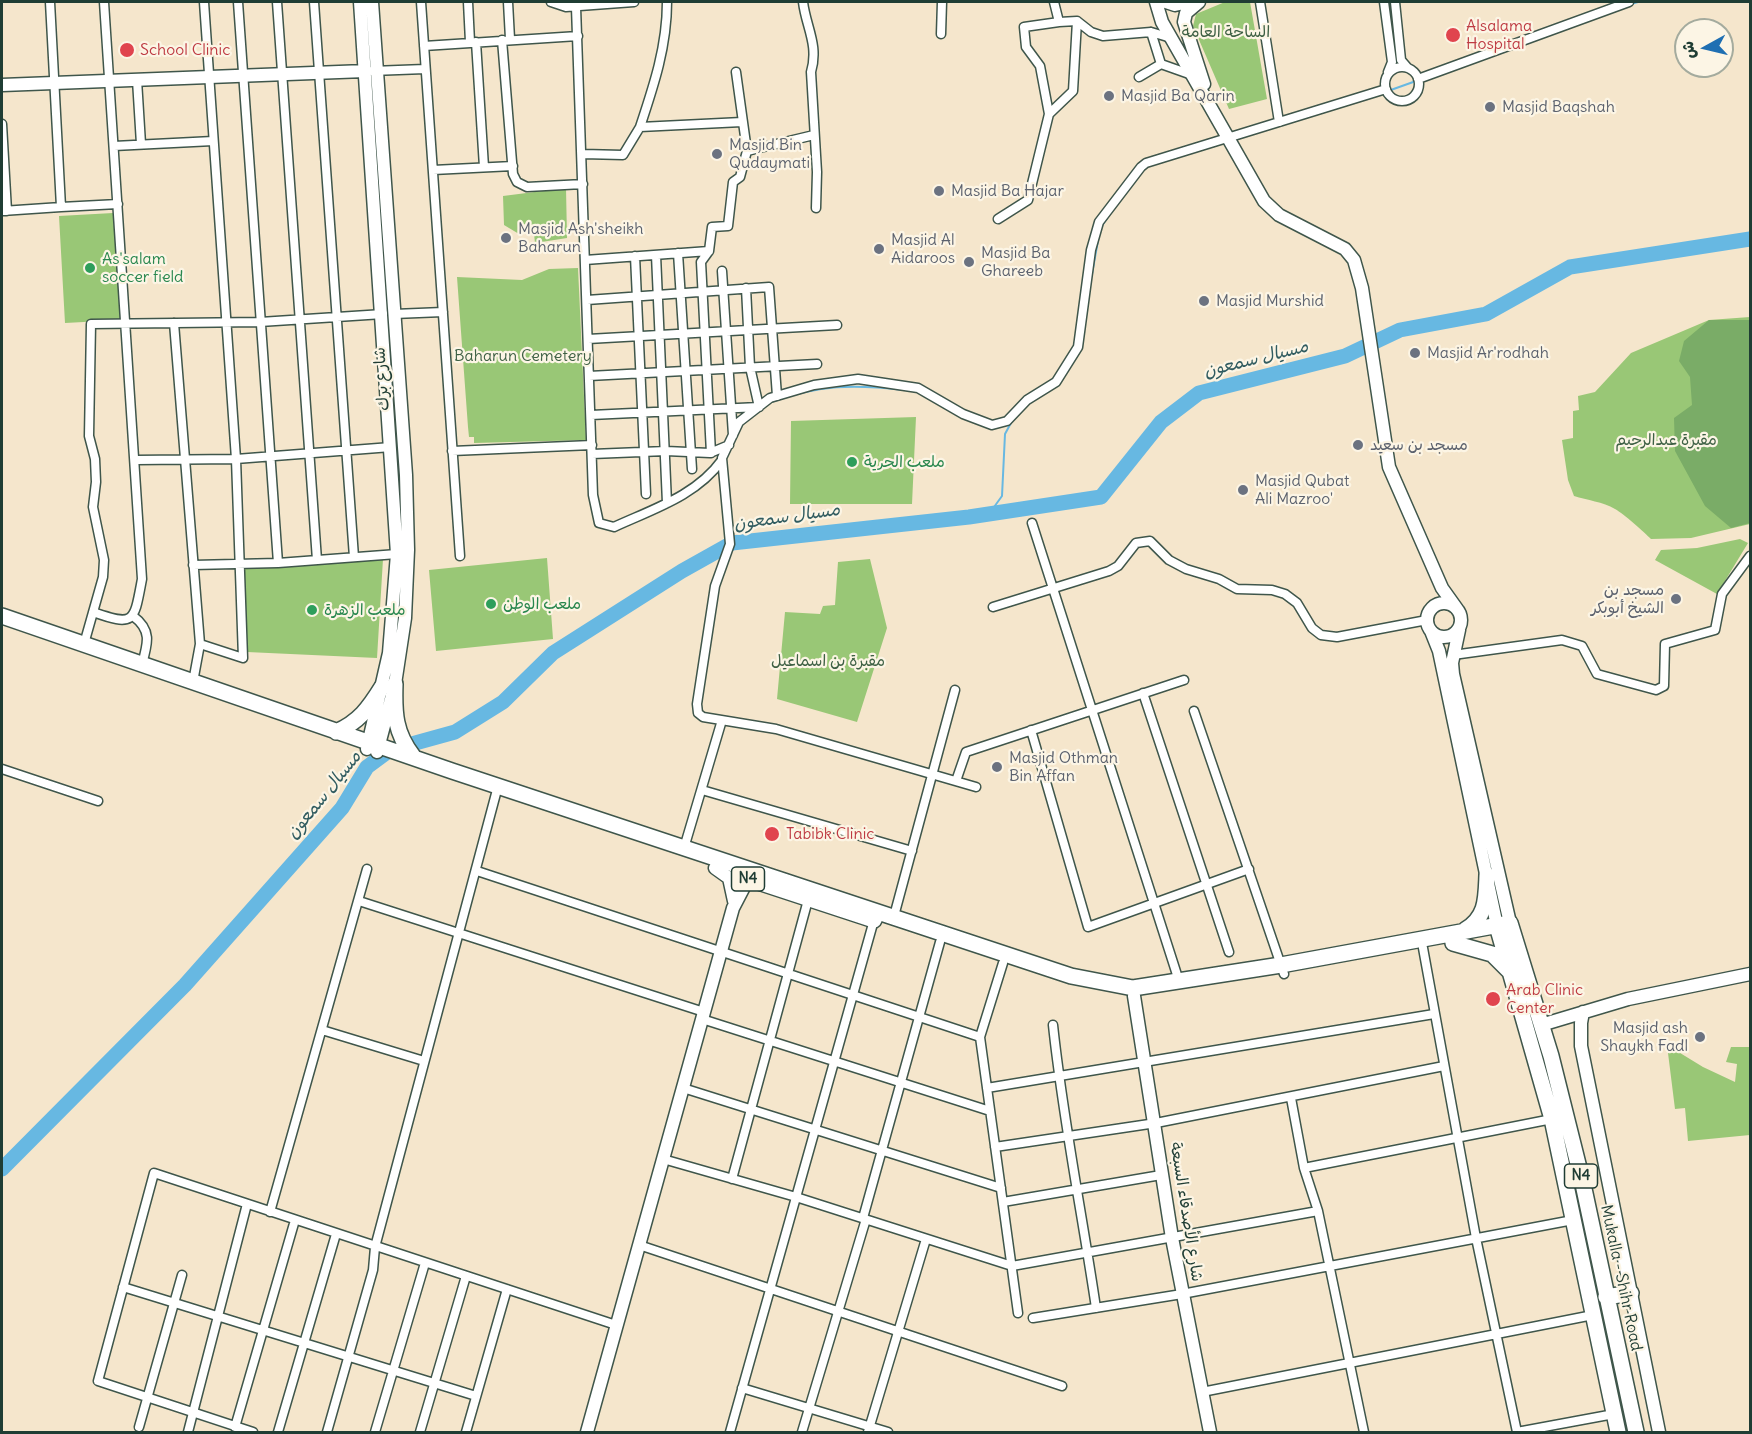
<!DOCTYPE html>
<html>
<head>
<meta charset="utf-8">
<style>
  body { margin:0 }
  #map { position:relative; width:1752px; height:1434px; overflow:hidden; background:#f5e6cc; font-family:Delius,"Playpen Sans Arabic",sans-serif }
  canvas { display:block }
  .frame { position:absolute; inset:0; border:3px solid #1f3d34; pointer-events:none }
  .north { position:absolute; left:1674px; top:18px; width:60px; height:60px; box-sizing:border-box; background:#fcf5e5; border:2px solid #a4ab9e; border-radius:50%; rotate:262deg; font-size:16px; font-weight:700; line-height:24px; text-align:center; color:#1f3d34 }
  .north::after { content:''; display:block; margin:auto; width:21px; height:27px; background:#1f6fb2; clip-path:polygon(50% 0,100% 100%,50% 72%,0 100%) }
</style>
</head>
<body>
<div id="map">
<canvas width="1752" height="1434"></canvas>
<div class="frame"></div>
<div class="north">ش</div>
</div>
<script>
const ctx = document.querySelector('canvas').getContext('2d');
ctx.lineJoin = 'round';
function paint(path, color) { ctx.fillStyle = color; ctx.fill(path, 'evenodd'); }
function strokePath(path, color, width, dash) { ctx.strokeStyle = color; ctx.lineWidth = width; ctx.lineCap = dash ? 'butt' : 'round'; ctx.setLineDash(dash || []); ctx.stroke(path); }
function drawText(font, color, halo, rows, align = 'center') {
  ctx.font = font + ' Delius,"Playpen Sans Arabic",sans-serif'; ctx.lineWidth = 4.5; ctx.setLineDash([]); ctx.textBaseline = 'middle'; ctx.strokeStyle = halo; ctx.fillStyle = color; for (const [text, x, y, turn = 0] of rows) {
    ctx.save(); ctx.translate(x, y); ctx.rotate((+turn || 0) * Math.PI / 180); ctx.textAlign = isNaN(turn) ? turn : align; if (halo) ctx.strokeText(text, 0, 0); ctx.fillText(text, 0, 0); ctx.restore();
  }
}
paint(new Path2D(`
  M1225,2h25l17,97 -38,10 -36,-83 3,-12z
  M566,188l1,50 -32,5 -2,-18 -13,-1 -1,10 -15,-9 -1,-29z
  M113,213l8,107 -56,3 -6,-107z
  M578,268l8,172 -112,3v-6h-5l-1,-10 -11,-150 65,3 27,-11z
  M1750,317v207l-59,14 -40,1c-7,-7 -27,-25 -36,-30 -12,-7 -28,-9 -41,-13l-6,-16 -6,-40 11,-2v-27l6,-1 -1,-14 17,-4 36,-39 78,-33z
  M916,417l-4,87h-122l1,-83z
  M1740,539l8,4 -31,51 -62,-34 6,-10 36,-2z
  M547,558l6,81 -117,12 -7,-81z
  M383,559l-6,99 -130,-6 -4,-84z
  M870,559l17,69 -30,94 -80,-23 8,-87 35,2 3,-8 12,-1 3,-43z
  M1667,1045l36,22 32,15 2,-18 -11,-2 5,-15h19v88l-62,6 -3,-33 -10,1z`), '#99c776');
paint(new Path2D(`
  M1709,320h41v203l-19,5 -26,-22 -30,-55 -1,-33 18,-13 -2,-28 -11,-16 5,-20z`), '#7aac67');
strokePath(new Path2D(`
  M1631,4l7,-2
  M1388,91l28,-10
  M1101,227l7,-10
  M1092,274l7,-39
  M771,402c49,-17 81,-18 133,-12
  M989,514l13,-18 3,-62 7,-13`), '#67b8e2', 2);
strokePath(new Path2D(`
  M2,1169l183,-184 157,-177 25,-41 23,-17 65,-18 48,-30 50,-49 129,-82 50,-28 237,-26 132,-20 60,-75 38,-29 146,-37 55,-26 86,-16 84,-47 180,-28`), '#67b8e2', 15);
const street = new Path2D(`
  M50,2l11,205 57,-3
  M238,2l40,561
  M277,2l40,558
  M314,2l40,555
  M421,2l39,554
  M468,2l2,40
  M508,2l2,37
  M551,2l15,5 68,-5
  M803,2c3,25 16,43 8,70l6,100 -1,36
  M1054,2l5,20 18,-1 14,11 12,4 48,-4 20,6
  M1260,2l19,120
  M1384,2l8,60 -4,10
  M1395,2l6,58 6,7
  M576,7l17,488 6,28 15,4c39,-18 82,-31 108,-67
  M1151,32l10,32
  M941,34l1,-32
  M502,40l11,134 4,8 10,5 56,-3
  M476,42l8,125
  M424,46l154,-10
  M1385 84a17 17 0 1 1 34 0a17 17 0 1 1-34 0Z
  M372,71l53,-2
  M736,72l11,79 67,-16
  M1139,77l22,-13 31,11
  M1418,79l211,-77
  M137,80l4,64
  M1049,114l-9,-48 -14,-19 -2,-20 35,-5
  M2,124l5,87
  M640,127c14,-42 27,-81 27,-125
  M114,146l99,-5
  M583,154l40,1 17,-28 102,-5
  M433,170l80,-4
  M2,211l59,-4
  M998,219l30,-19 21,-86 24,-23 4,-70
  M678,253l14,216
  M656,255l11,248
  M635,256l11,238
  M585,260l124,-9
  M722,271l11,164
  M587,300l182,-13 8,109
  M394,314l49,-2
  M174,323l26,321 -7,38
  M588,339l249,-14
  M589,376l228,-12
  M591,415l168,-8 -9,-40 -4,-79
  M452,451l140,-6
  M711,453l-10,-191 8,-11 3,-24 16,-1 5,-44 7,-5 7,-26
  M592,454l74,-3 44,2 19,-8
  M136,460l100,-1 155,-12
  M1032,523l147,458
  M193,565l85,-2 119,-9
  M993,607l116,-36 9,-5 18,-23 14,-2 19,19 17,9 33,10 18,10 35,1 13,4 12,9 15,25 9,7 16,2 90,-17
  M93,612c42,15 41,10 49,-33l-38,-577
  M133,616c19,14 15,27 9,48
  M84,644l19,-67 1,-17 -11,-53 3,-25 -1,-23 -6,-23 2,-112 169,-2 123,-8
  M200,644l43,14 -7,-199 -32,-457
  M1453,655l109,-15 20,6 15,28 59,16 8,-4 1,-42 50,-14 7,-36 28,-38
  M1143,693l86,259
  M1194,711l90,263
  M1031,730l57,197 161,-58
  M2,769l96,32
  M956,781l10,-29 218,-72
  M976,787l-200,-58 -73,-12 -5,-4 -1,-9 18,-118 15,-42 -8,-86 17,-36 31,-24 44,-13 44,-6 60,9 45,26 29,11 15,-4 20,-21 29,-18 22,-35 13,-97 8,-28 42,-55 5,-4 240,-74
  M702,790l210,61
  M684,848l38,-128
  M477,871l503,166
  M359,901l345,111
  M894,916l61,-226
  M1423,948l53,290 41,194
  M1003,963l-23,74 38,276
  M702,1019l288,92
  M1053,1025c10,95 29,188 43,283
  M322,1030l102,31
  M683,1088l318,100
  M987,1088l447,-74
  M1291,1098l13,70 14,43 46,221
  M995,1147l161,-24 288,-57
  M663,1159l133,38 216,69 306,-55
  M1304,1168l248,-49
  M732,1179l76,-279
  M1003,1202l158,-27
  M270,1212l97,-343
  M863,1218l77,-276
  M639,1245l423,141
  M123,1287l353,109
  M1033,1318l149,-24 391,-74
  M742,1388l146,44
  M1202,1392l391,-77
  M139,1427l43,-152
  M235,1427l60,-207
  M188,1432l59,-228
  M253,1432l-155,-51 56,-208 462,152
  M278,1432l58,-198
  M327,1432l46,-162 2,-23 123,-461
  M375,1432l50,-169
  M420,1432l46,-156
  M466,1432l41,-143
  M730,1432l144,-512
  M802,1432l64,-213
  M868,1432l58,-193
  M1517,1432l97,-18`);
const secondary = new Path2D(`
  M360,2l37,552 -8,99 -22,96
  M372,2l34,473 2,75 -3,68 -10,66 -18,68
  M1156,2l6,20 102,179 15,14 66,34 9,11 8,28 27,179 53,121 15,21
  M1166,2l9,3 14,-3
  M1199,2l-13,11 -2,9 20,62
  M2,85l363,-14
  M1427 620a17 17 0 1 1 34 0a17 17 0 1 1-34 0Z
  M1459,630l-7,33 1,11 57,249
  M1431,631l8,20 58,275
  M715,868l14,10 5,23
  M1134,996l38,242 38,194
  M1583,1012l-2,11v23l78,386
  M1541,1025l87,-26 122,-25
  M587,1432l146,-524 13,-25h11`);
const highway = new Path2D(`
  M2,616l450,155 619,205 62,12 148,-23 229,-42 41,133 32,128 53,248
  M395,684c-1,29 0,49 18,72
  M336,732c23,-10 33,-24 46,-45
  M737,875l137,45
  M1497,926l55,193 66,313
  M1465,930c22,-13 21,-32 22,-55
  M1453,943l39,11 18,18
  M1606,1297l25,-4`);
strokePath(street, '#3f564b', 11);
strokePath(secondary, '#3f564b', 15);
strokePath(highway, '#3f564b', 18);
strokePath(street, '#fff', 8);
strokePath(secondary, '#fff', 12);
strokePath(highway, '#fff', 15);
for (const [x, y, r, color] of [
  [1453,35,8,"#e0444e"],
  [127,50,8,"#e0444e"],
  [1109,96,6,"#6b7280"],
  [1490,107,6,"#6b7280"],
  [717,154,6,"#6b7280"],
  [939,191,6,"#6b7280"],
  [506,238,6,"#6b7280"],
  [879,249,6,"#6b7280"],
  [969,262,6,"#6b7280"],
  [90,268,6,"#2e9e5b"],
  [1204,301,6,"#6b7280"],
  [1415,353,6,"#6b7280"],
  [1358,445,6,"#6b7280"],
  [852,462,6,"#2e9e5b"],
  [1243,490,6,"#6b7280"],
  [1676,599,6,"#6b7280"],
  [491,604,6,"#2e9e5b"],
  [312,610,6,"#2e9e5b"],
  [997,767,6,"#6b7280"],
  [772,834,8,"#e0444e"],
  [1493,999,8,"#e0444e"],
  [1700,1037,6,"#6b7280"]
]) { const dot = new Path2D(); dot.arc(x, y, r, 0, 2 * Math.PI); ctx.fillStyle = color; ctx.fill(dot); strokePath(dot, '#fcf5e5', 2); }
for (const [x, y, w] of [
  [748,879,33],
  [1581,1176,33]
]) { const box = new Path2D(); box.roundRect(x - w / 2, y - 12, w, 24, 4.5); ctx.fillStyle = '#fcf5e5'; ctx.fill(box); strokePath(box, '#1f3d34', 1.5); }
drawText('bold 15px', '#1f3d34', null, [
  ["N4",748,879],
  ["N4",1581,1176]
]);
drawText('16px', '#be3a42', '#fcf5e5', [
  ["Alsalama",1466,26],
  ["Hospital",1466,44],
  ["School Clinic",140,50],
  ["Tabibk Clinic",786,834],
  ["Arab Clinic",1506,990],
  ["Center",1506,1008]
], 'left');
drawText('16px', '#3e6044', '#fcf5e5', [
  ["الساحة العامة",1226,32],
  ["Baharun Cemetery",523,356],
  ["مقبرة عبدالرحيم",1666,440],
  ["مقبرة بن اسماعيل",828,661]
]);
drawText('16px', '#5b616d', '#fcf5e5', [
  ["Masjid Ba Qarin",1121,96],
  ["Masjid Baqshah",1502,107],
  ["Masjid Bin",729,145],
  ["Qudaymati",729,163],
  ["Masjid Ba Hajar",951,191],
  ["Masjid Ash'sheikh",518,229],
  ["Baharun",518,247],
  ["Masjid Al",891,240],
  ["Aidaroos",891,258],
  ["Masjid Ba",981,253],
  ["Ghareeb",981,271],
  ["Masjid Murshid",1216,301],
  ["Masjid Ar'rodhah",1427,353],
  ["مسجد بن سعيد",1370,445],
  ["Masjid Qubat",1255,481],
  ["Ali Mazroo'",1255,499],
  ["مسجد بن",1664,590,"right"],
  ["الشيخ أبوبكر",1664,608,"right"],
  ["Masjid Othman",1009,758],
  ["Bin Affan",1009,776],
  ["Masjid ash",1688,1028,"right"],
  ["Shaykh Fadl",1688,1046,"right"]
], 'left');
drawText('16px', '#27864d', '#fcf5e5', [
  ["As'salam",102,259],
  ["soccer field",102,277],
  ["ملعب الحرية",864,462],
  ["ملعب الوطن",503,604],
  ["ملعب الزهرة",324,610]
], 'left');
drawText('16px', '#1f3d34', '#fcf5e5', [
  ["شارع برك",382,379,-94],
  ["شارع الأصدقاء السبعة",1186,1212,81],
  ["Mukalla - Shihr Road",1621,1278,78]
]);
drawText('italic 18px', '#315c60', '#fcf5e5', [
  ["مسيال سمعون",1256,359,-14],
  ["مسيال سمعون",787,517,-8],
  ["مسيال سمعون",324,795,-51]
]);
</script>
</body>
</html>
